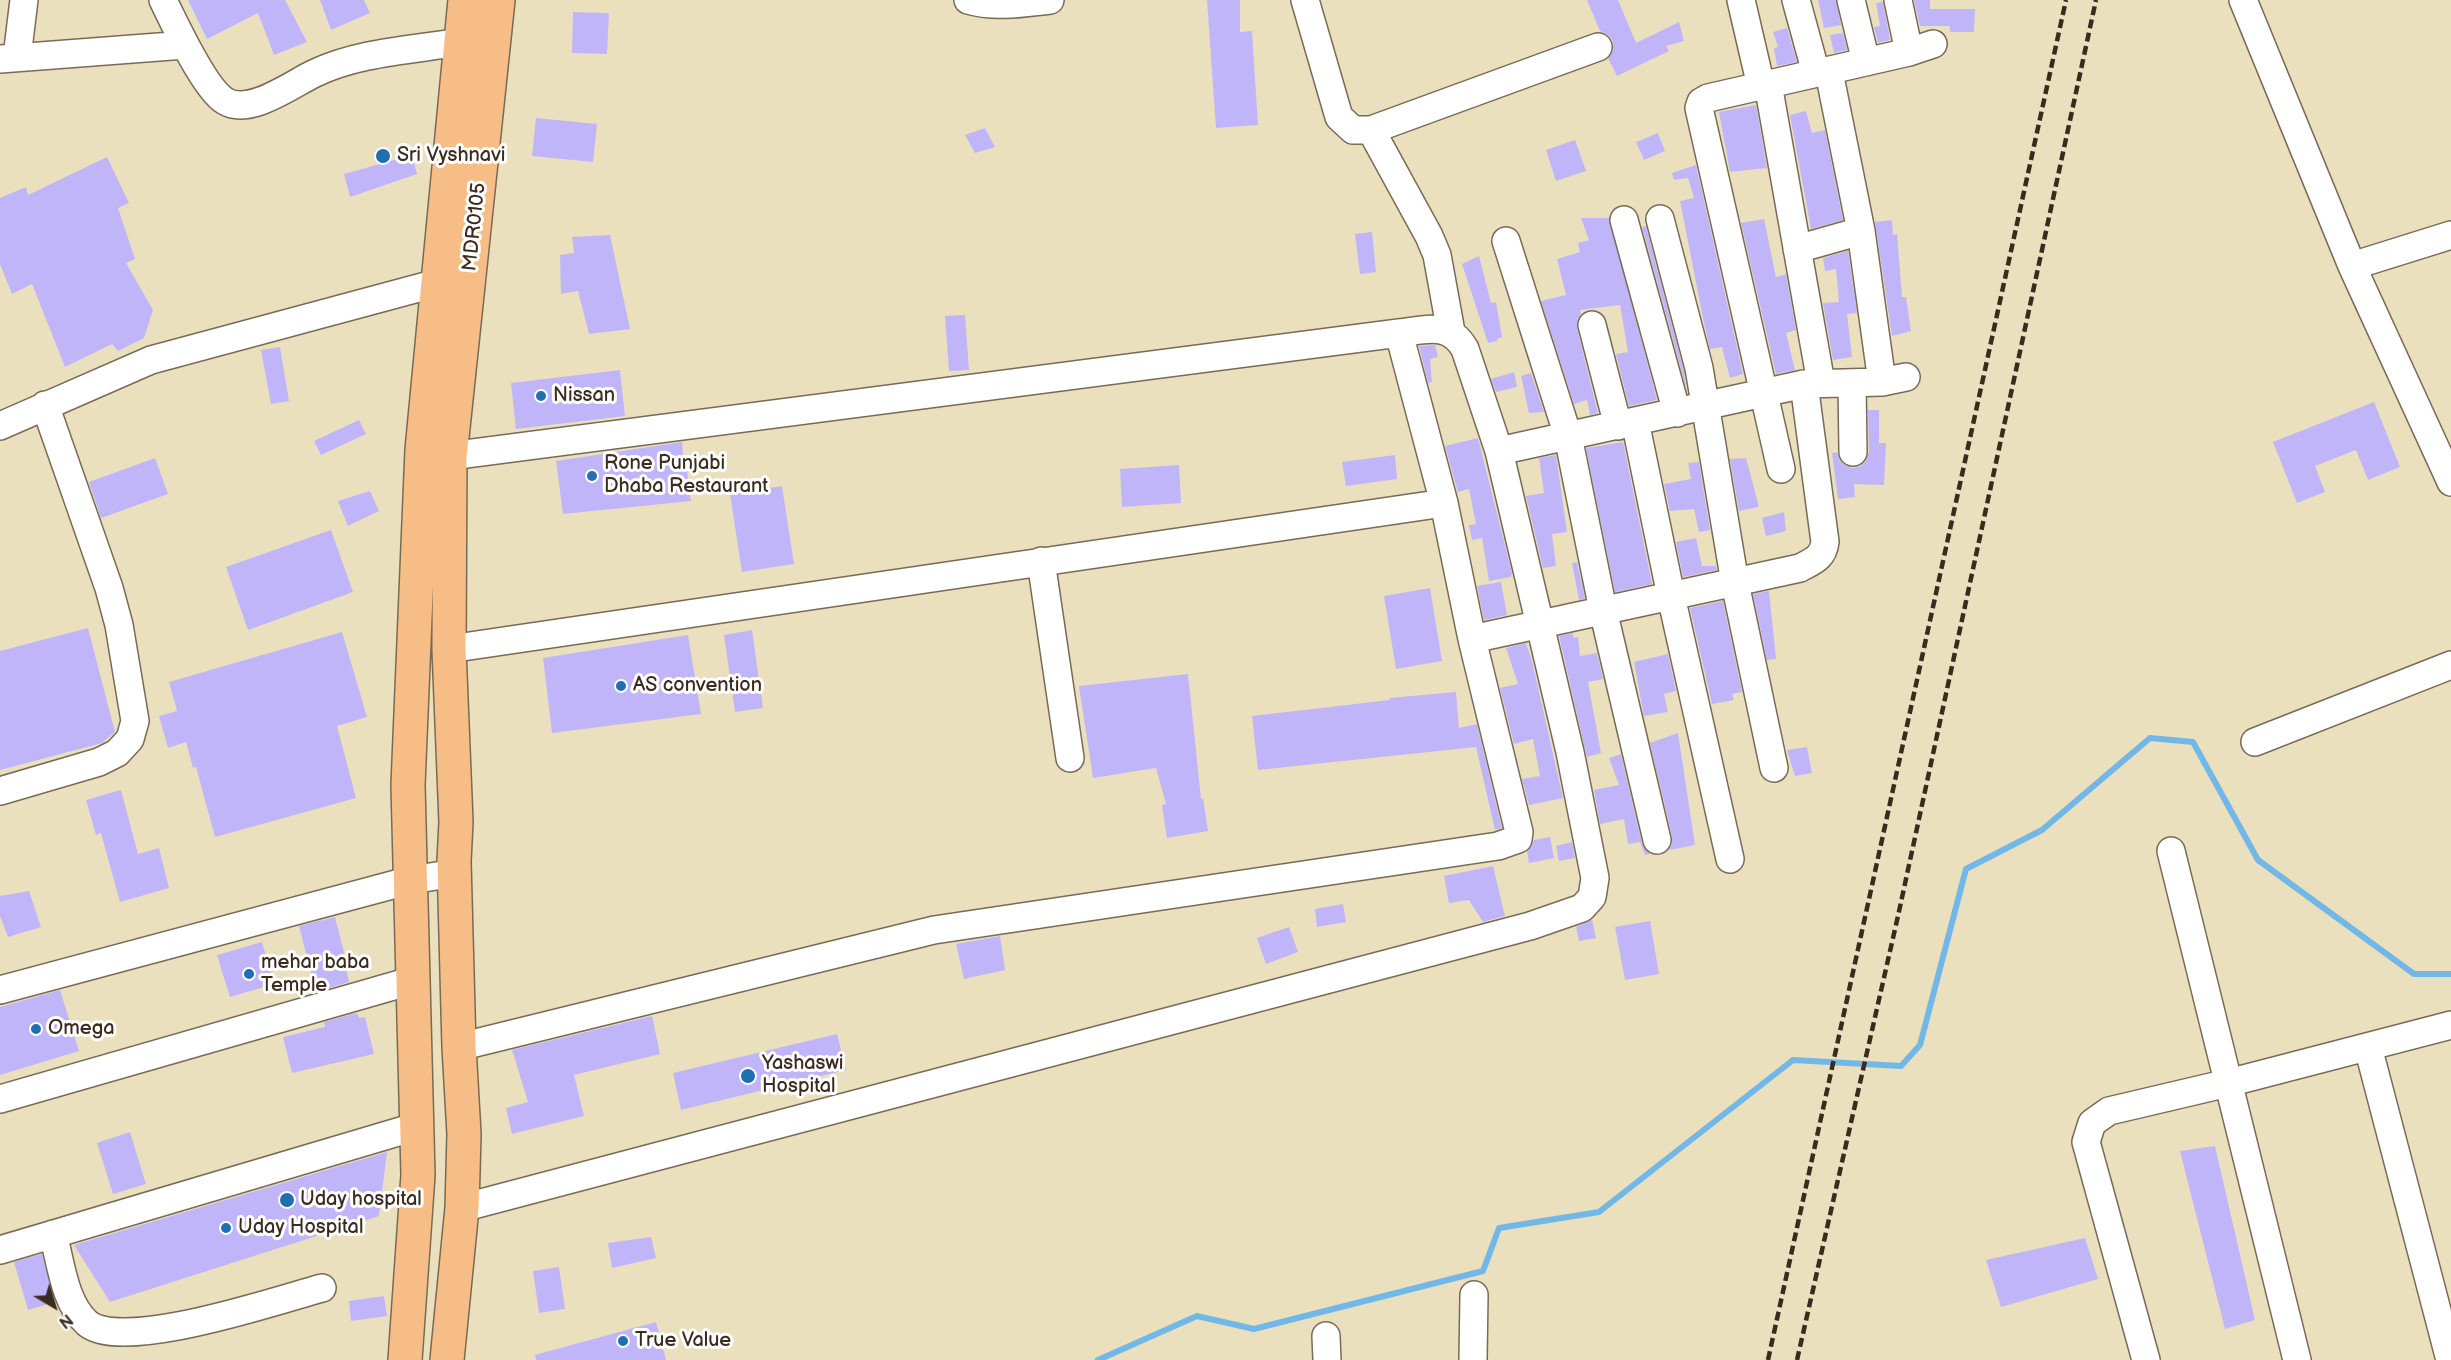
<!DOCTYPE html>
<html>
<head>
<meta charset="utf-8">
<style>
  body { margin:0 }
  #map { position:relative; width:2451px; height:1360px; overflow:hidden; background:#ebe0be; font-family:"Balsamiq Sans",sans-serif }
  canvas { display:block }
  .north { position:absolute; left:24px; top:1276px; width:60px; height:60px; -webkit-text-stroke:4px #fff; paint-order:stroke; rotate:142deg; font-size:16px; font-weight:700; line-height:24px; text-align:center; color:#3b2a1e }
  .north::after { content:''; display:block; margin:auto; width:21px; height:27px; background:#3b2a1e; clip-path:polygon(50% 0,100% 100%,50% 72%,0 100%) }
</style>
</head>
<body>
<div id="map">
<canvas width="2451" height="1360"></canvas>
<div class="north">N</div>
</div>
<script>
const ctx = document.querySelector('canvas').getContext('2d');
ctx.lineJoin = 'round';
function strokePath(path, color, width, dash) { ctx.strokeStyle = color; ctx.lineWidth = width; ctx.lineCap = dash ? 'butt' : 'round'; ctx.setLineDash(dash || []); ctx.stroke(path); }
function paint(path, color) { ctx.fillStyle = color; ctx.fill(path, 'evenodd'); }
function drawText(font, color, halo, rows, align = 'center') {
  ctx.font = font + ' "Balsamiq Sans",sans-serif'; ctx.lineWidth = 6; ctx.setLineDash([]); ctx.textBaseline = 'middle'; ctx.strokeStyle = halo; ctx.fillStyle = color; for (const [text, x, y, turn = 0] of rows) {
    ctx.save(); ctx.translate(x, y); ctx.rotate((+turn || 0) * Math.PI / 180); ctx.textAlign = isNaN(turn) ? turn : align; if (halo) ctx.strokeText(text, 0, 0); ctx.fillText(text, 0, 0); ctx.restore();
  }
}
strokePath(new Path2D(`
  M1098,1360l99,-44 57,13 229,-58 16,-43 100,-16 194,-152 108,6 19,-21 46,-176 76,-39 108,-92 43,4 65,118 156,114h37`), '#71b7e8', 6);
paint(new Path2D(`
  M188,0h97l22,42 -33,13 -16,-42 -51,26z
  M320,0h44l6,13 -39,17z
  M1207,0h33v32l12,-1 6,94 -42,3z
  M1587,0h31l18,43 43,-21 5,19 -18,5 3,5 -52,25 -9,-18 5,-8v-9l-5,-6 -8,-4z
  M1818,0h18l5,25 -17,3z
  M1914,0h16v9h45l-1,23h-24v-6h-30z
  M1883,2l7,38 -12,3 -4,-16 6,-1 -4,-23z
  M573,12l36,1 -2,41 -35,-1z
  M1787,28l10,34 -20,4 -3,-18 4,-1 -5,-15z
  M1843,33l4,17 -13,3 -4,-18z
  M1756,105l11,63 -37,4 -11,-60z
  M1806,111l6,22 13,-3 18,90 -32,9 -21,-114z
  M536,118l61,6 -4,38 -61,-6z
  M985,128l10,19 -20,6 -10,-18z
  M1658,133l7,18 -21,9 -8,-18z
  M1575,140l11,31 -30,10 -10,-31z
  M412,155l5,19 -67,23 -6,-23z
  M107,157l22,46 -11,5 17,51 -9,4 27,47 -9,28 -26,13 -6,-7 -47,23 -33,-83 -20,10 -12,-30v-66l26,-11 2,8z
  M1696,165l47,209 -13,4 -8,-31 -12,2 -6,-26 -24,-122 14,-3 -6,-20 -14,2 -2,-7z
  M1581,218h28l48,182 -28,6 -13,-52 12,-2 -8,-47 -40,5 1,4 -4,6v9l21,84 -8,2 -3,-15 -13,4 -33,-103 25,-6 -9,-36 23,-7 -2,-9 11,-3z
  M1764,219l12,58 10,-3 10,56 -10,3 9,37 -19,4 -35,-151z
  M1892,220l1,15 4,-1 5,63h4l5,34 -19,5 -17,-114z
  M1646,226l38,145 2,16 -44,-160z
  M1372,232l4,40 -16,2 -5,-40z
  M610,235l20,94 -41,5 -11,-43 -17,3 -1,-39 14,-2 -2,-16z
  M1848,251l9,62 -10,1 5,43 -19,3 -10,-57 16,-1 -3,-33 -11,2 -2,-13z
  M1479,256l12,47 5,-1 6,35 -5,2v2l-9,2 -26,-79z
  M965,315l4,55 -20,1 -4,-55z
  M1435,345l3,12 -8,2 2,23 -4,1 -9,-37z
  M280,347l9,54 -18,3 -10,-54z
  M620,370l5,46 -109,13 -5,-46z
  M1514,372l3,15 -21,5 -5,-13z
  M1531,373l13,39 -15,1 -8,-37z
  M2374,402l26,65 -32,13 -12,-30 -41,16 10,26 -28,11 -24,-61z
  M1868,410h11v33h7l-2,42 -30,-1 1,13 -17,2 -6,-46 5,-1 3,9 6,5 7,2 8,-2 5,-6 3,-8z
  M359,420l7,14 -45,21 -7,-14z
  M1478,438l34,135 -1,4 -22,4 -7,-43 -10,2 -3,-15 7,-1 -7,-35 -11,3 -13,-46z
  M682,442l2,28h3l4,31 -128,13 -7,-53z
  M1623,442l29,142 -37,8 -29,-144z
  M1395,455l2,24 -51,7 -4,-24z
  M1556,455l11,77 -15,2 4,32 -13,2 -17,-72 18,-3 -5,-35z
  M155,458l13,36 -67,24 -12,-36z
  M1746,458l13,49 -20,4 -9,-52z
  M1699,462l11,68 -11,2 -5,-23 -24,2 -6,-27 27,-5 -3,-16z
  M1179,465l2,38 -59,4 -2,-38z
  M782,486l12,78 -52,8 -12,-78z
  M370,491l9,20 -31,15 -10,-25z
  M1784,512l2,19 -20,5 -4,-18z
  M331,530l22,62 -105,38 -22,-63z
  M1696,538l6,28h14l1,4 -34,7 -7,-35z
  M1577,562l8,36 -6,2 -7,-37z
  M1501,582l6,33 -23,5 -7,-34z
  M1430,588l12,73 -46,8 -12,-73z
  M1769,591l7,68 -9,1 -14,-66z
  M1723,601l19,91 -10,2 2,6 -22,4 -22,-96z
  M88,628l27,104 -13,11 -102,27v-119z
  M752,630l11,78 -28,4 -11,-77z
  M342,632l25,85 -30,9 19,72 -141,39 -19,-70 -3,1 -7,-26 -18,6 -9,-32 18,-5 -8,-29z
  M1573,633v5l5,-1 2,19 17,-3 6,26 -15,3 13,71 -14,4 -28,-121z
  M688,635l13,79 -149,19 -9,-75z
  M1526,643l6,18 31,137 -34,7 -7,-26 18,-3 -7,-37 -19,5 -14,-56 18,-4 -12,-36z
  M1668,654l8,37 -12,3 4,18 -24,4 -10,-54z
  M1188,674l13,125 2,-1 5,33 -41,7 -5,-33 4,-1 -10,-36 -63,10 -14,-92z
  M1456,692l3,36 18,-4 25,104 -7,2 -19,-83 -218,23 -6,-54 138,-16 -1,-2z
  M1678,733l17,112 -26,5 3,-6v-8l-22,-93z
  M1807,747l5,26 -17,3 -8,-26z
  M1621,754l21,90 8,10 -5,1 -5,-13 -12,2 -4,-25 -24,5 -6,-34 25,-5 -10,-27z
  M121,790l17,64 21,-6 10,40 -49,14 -19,-69 -5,2 -10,-35z
  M1550,837l4,21 -25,5 -2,-12 7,-11z
  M1572,842l3,16 -16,3 -3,-15z
  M1493,866l12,50 -22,6 -14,-22 -20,3 -5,-27z
  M29,891l12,36 -33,10 -8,-21v-20z
  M1343,904l3,18 -29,5 -2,-18z
  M335,917l11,43 -2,1 5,21 -33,10 -17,-66z
  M1592,920l4,18 -17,3 -3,-14z
  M1650,921l9,53 -34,6 -10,-53z
  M1289,927l9,25 -32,12 -9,-26z
  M1000,936l5,34 -41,9 -8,-35z
  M262,942l12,42 -44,13 -13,-42z
  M60,990l19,61 -79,24v-68z
  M357,1013l2,5 6,-1 9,37 -82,19 -9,-36 42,-10 -1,-5z
  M652,1016l8,38 -86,21 10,41 -72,18 -6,-26 22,-6 -16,-52z
  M837,1034l9,36 -165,40 -8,-37z
  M130,1132l16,52 -33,10 -16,-51z
  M2215,1146l40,174 -30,9 -45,-178z
  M387,1152l-8,64 -269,86 -36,-57z
  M651,1237l5,21 -44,10 -4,-25z
  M2085,1238l13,41 -97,28 -15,-47z
  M42,1254l13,48 -27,8 -14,-48z
  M559,1267l6,42 -26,4 -6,-42z
  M384,1296l3,20 -36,5 -2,-20z
  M656,1322l10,38h-130l-1,-5z`), '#c1b5fa');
const minor = new Path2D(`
  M163,0c11,23 42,89 62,101 24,15 66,-16 88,-27 45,-22 98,-24 147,-32
  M968,0c26,8 56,3 82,0
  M1305,0l34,117 14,13h18l227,-83
  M1741,0l20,86
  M1796,0l20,73
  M1851,0l15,62
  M1898,0l11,52
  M2243,0l109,266
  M17,57l7,-57
  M0,59l185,-14
  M1829,72l32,159 21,151
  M1768,84l53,299
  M1371,130l58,106 8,19 14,77
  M1660,219l39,149 36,215 39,185
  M1624,220l53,193
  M2451,235l-99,31 99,216
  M1506,241l62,195 35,174 54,230
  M1797,249l64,-18
  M1592,325l26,101
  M1852,383l1,69
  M1635,421l36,175 59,263
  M0,426l151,-66 286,-77
  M1499,451l305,-67 78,-2 24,-5
  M432,456h18l949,-123 45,170 28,136 47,193 -1,7 -20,7 -564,84 -475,117
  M1781,469l-82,-361 2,-6 7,-4 201,-46 24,-8
  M1041,561l29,197
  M1472,639l328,-71c13,-7 23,-10 25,-26l-21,-158
  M449,649l995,-146
  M2255,742l196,-77
  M0,791l99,-29 18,-9 13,-14 5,-18 -16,-96 -10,-37 -64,-183
  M2171,851l126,509
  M0,990l411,-110 44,-7
  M2368,1047l82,313
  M0,1099l414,-119
  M462,1208l1068,-282 52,-18 10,-11 3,-19 -25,-126 -71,-301 -34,-102c-16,-28 -39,-19 -66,-16
  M53,1234c8,29 11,68 34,89 35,30 191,-23 235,-35
  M0,1250l418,-124
  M1326,1336l1,24
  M1473,1360l1,-65
  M2146,1360l-60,-218 6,-19 17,-12 119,-28 223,-58`);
const major = new Path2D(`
  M405,1360l13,-185 -10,-390 14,-335 43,-450
  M447,1360l15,-152 2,-74 -5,-87 -5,-186 2,-39 -7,-173 1,-193 48,-456`);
strokePath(minor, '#796a56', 30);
strokePath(major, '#796a56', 36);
strokePath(minor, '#fff', 27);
strokePath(major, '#f6be86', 33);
strokePath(new Path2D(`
  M1768,1360l298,-1360
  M1797,1360l101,-444 198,-916`), '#3b2a1e', 4.5, [9, 4.5]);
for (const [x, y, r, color] of [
  [383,156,8,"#1f6fb2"],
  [541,396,6,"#1f6fb2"],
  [592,476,6,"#1f6fb2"],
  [621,686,6,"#1f6fb2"],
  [249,974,6,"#1f6fb2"],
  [36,1029,6,"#1f6fb2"],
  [748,1076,8,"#1f6fb2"],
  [287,1200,8,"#1f6fb2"],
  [226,1228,6,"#1f6fb2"],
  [623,1341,6,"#1f6fb2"]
]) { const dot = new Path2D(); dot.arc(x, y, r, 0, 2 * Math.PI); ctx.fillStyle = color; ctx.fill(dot); strokePath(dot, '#fff', 2); }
drawText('20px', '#3b2a1e', '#fff', [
  ["Sri Vyshnavi",397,156],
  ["Nissan",553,396],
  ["Rone Punjabi",604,464],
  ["Dhaba Restaurant",604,487],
  ["AS convention",633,686],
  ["mehar baba",261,963],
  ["Temple",261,986],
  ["Omega",48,1029],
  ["Yashaswi",762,1064],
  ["Hospital",762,1087],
  ["Uday hospital",300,1200],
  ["Uday Hospital",238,1228],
  ["True Value",635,1341]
], 'left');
drawText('20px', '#3b2a1e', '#fff', [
  ["MDR0105",475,227,-84]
]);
</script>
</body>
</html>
